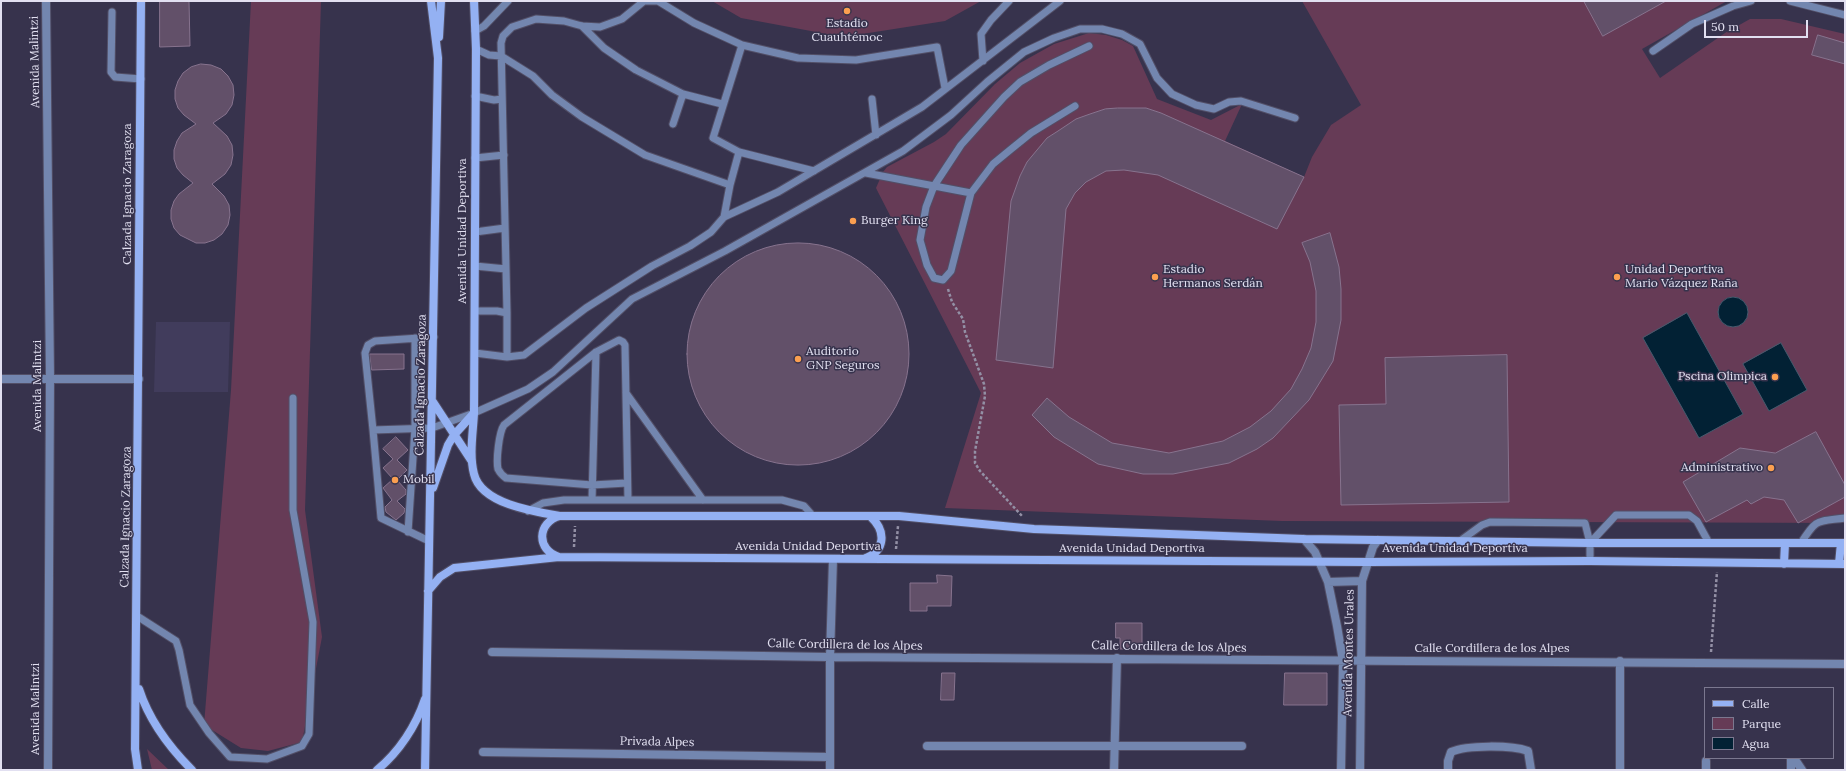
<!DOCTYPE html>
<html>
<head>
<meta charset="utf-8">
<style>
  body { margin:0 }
  #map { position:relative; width:1846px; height:771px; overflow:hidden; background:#37334d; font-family:Lora,serif }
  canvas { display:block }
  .frame { position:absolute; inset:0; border:2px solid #e2e0f1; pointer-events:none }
  .legend { position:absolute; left:1704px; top:687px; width:130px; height:72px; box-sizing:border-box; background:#37334d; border:1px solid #7b788f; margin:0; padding:5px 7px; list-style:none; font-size:12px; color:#e2e0f1 }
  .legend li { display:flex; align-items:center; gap:8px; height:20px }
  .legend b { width:20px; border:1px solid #7b788f }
  .scale { position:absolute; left:1704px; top:20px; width:104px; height:18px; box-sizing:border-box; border:2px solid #e2e0f1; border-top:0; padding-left:5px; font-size:12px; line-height:14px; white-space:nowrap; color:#e2e0f1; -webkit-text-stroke:3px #37334d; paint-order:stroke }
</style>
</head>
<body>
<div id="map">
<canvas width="1846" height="771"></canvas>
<div class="frame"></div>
<ul class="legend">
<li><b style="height:5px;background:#94b1f3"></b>Calle</li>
<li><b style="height:11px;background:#663b56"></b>Parque</li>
<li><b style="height:11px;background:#022134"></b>Agua</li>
</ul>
<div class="scale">50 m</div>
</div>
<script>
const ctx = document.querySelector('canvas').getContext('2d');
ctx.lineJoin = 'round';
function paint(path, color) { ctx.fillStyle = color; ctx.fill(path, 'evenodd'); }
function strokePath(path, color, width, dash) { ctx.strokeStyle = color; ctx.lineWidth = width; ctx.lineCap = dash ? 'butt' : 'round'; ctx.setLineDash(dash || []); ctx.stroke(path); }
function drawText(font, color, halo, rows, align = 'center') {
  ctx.font = font + ' Lora,serif'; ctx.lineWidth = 3; ctx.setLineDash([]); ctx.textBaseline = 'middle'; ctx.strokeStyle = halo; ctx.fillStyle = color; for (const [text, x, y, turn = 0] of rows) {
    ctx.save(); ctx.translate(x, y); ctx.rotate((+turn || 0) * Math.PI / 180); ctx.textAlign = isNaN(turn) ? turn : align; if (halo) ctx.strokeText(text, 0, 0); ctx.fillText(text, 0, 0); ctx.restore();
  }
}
paint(new Path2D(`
  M156,322h74l-2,70h-74z`), '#413c5c');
paint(new Path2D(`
  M251,1h70l-16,509 17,127 -20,105 -34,9 -27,-3 -37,-23 27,-335z
  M712,1h269l-36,20 -102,16 -102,-19z
  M1302,1h425l-85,48 18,29 65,-45 25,-14h31l64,15v489l-563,-2 -337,-13 36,-115 -102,-199 -3,-6 7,-16 4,-5 47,-25 12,-8 49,-50 25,-21 34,-19 35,-11 17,2 16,5 11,6 24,53 54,21 31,-16 -17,37 79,36 8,-20 19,-32 30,-20z
  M147,749l22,21h-17z`), '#663b56');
const water = new Path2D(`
  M1718 312a15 15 0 1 1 30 0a15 15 0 1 1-30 0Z
  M1687,313l56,101 -44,24 -56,-100z
  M1781,343l26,47 -38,21 -26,-47z`);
paint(water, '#022134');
strokePath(water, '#455a6d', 1);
const building = new Path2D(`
  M160,1h29l1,45 -30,1z
  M1584,1h82l-63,35z
  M1818,35l27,8v21l-33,-9z
  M201,64l10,1 10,4 7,7 5,9 1,10 -2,10 -6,9 -13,9 14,13 5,9 1,10 -2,10 -6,9 -13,10 12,12 5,9 1,10 -2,10 -6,9 -8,6 -9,3h-9l-16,-8 -6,-7 -3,-9v-9l3,-9 5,-7 14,-11 -10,-8 -6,-7 -3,-9v-9l3,-9 5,-8 14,-9 -12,-9 -6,-7 -3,-9v-9l3,-9 5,-8 8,-6z
  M1118,108h28l15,5 143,64 -27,52 -119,-54 -34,-5 -18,1 -20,11 -11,11 -9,16 -13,159 -57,-8 15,-159 9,-25 7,-14 20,-24 11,-7 18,-12 14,-5 15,-5z
  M1330,233l9,34 2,22v31l-8,41 -24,39 -36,38 -16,11 -28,14 -56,11h-30l-45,-10 -44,-27 -22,-22 15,-17 22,19 43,26 57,10 54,-12 27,-14 21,-16 20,-22 11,-20 9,-21 5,-26v-31l-6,-29 -8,-19z
  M687 354a111 111 0 1 1 222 0a111 111 0 1 1-222 0Z
  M370,354h34v15l-32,1z
  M1507,355l2,147 -168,3 -2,-100 47,-1 -1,-46z
  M1816,432l29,53v12l-47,26 -14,-23 -20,-3 -13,7 -4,-4 -41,22 -23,-40 57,-34 35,5z
  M396,437l12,13 -11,10 10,10 -10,10 9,10v4l-9,7 8,8 -1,4 -8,7 -10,-8 -1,-5 7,-7 -9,-12 10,-9 -10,-11 10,-9 -10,-10z
  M937,575l15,1 -1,30h-24v5h-17v-28h27z
  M1116,623h26v26h-22v-11h-4z
  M942,673h13l-1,27h-13z
  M1285,673h42v32h-43z`);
paint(building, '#625069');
strokePath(building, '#87738e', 1);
const lane = new Path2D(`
  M1790,1l55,14
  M112,12l-1,60 4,5 26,2
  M582,26l22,22 32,22 47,24 39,10
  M475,31l9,-5 24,-25
  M476,49l13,6 12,1 32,20 19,19 30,22 63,38 85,30
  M1653,51l39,-27 41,-18 18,-5
  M983,61l-2,-27 10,-14 18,-19
  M945,88l-8,-41 -81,13 -58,-2 -56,-13 -48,-22 -36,-22h-14l-22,18 -22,8 -18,-1 -18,-5 -28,-2 -24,8 -9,9 -2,7 6,270v44l17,-2 62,-47 66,-42 38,-20 21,-14 13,-15 54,-25 144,-85 138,-106
  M475,96l19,4 8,-1
  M872,99l4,36
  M1075,106l-44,27 -21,17 -17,14 -22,29 -20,78 -8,9 -9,-2 -7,-13 -7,-25 6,-33 8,-21 27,-41 43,-48 16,-15 29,-17 40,-19
  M673,124l10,-30
  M739,152l75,19
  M475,158l29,-3
  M866,173l105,20
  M724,217l6,-32 9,-33 -26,-14 29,-93
  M475,232l30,-4
  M475,266l31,3
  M475,311h22l10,2
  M475,353l32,4
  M626,393l77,107
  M373,430l-8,-77 3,-8 7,-4 59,-4
  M627,483l-35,2 -86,-7c-3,-2 -6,-5 -8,-9 -2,-9 1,-37 6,-44l92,-73 23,-12 4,2 2,3 3,155
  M592,500l4,-148
  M528,511l15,-8 21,-3h218l22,6 9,10
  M408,532l7,-104v-90
  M429,541l-48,-23 -8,-88 59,-2 42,-15 54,-24 25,-17 79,-73 93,-48 178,-100 48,-36 36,-33 37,-30 30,-14 26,-9h22l20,5 18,10 17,34 15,16 24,11 18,4 15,-7 12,-1 54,17
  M1460,541l22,-16 8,-3 95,1 5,20v18
  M1590,543l26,-28h73l8,6 12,22
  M1801,543c16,-25 15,-21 44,-25
  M137,616l39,25 3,9 11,55 19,28 21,24 37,2 35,-13 7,-12 4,-112 -20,-112v-112`);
const street = new Path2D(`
  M46,1l4,378 -2,391
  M1,379h138
  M1304,539l11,13 13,30 9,44 6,35 -2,109
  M1328,582l34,-1
  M492,652l338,5 1015,7
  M927,746h315
  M483,752l347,5
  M1794,758l8,12
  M830,770v-113l3,-98
  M1114,770l3,-112
  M1360,770l2,-189 11,-34 5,-7
  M1448,770v-9l3,-9c16,-7 60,-7 77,-1l3,19
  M1620,770v-109
  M1706,770v-9
  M1791,770v-12`);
const secondary = new Path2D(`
  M474,1l2,48 -2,364c-1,20 -5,42 0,61 7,30 61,38 86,42h339l135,13 270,10 286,4h255
  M439,37l2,-36
  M433,402l38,58
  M433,488l15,-43 6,-10 20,-22
  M559,557c-23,-7 -22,-35 1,-41
  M864,559c22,-8 22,-28 7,-42
  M1784,564l1,-21
  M1839,564l2,-21
  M428,591l12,-14 14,-9 105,-11 809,5 222,-1 255,3
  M139,689c10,31 30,58 53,81
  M138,770l-3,-21 6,-748
  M377,770c22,-18 39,-44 48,-71
  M425,770l13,-712 -7,-57`);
strokePath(lane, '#524f67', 9);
strokePath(street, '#524f67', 10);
strokePath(secondary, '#524f67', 10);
strokePath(new Path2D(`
  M948,289l4,13 11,17 2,13 19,52 1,12 -10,55v12l5,8 43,46
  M574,547l1,-21
  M896,549l2,-23
  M1711,652l6,-80`), '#9390a5', 2.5, [3, 2]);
strokePath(lane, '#7386af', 7);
strokePath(street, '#7386af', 8);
strokePath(secondary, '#94b1f3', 8);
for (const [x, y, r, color] of [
  [847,11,4,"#fb9f50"],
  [853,221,4,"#fb9f50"],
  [1155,277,4,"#fb9f50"],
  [1617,277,4,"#fb9f50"],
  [798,359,4,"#fb9f50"],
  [1775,377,4,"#fb9f50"],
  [1771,468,4,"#fb9f50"],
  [395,480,4,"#fb9f50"]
]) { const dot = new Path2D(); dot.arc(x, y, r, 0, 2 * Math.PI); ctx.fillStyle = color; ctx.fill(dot); strokePath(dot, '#37334d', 1.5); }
drawText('12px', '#e2e0f1', '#37334d', [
  ["Estadio",847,24,"center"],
  ["Cuauhtémoc",847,38,"center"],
  ["Burger King",861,221],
  ["Estadio",1163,270],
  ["Hermanos Serdán",1163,284],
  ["Unidad Deportiva",1625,270],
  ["Mario Vázquez Raña",1625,284],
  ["Auditorio",806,352],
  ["GNP Seguros",806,366],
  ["Pscina Olimpica",1767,377,"right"],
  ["Administrativo",1763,468,"right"],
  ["Mobil",403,480]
], 'left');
drawText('12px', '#e2e0f1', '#37334d', [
  ["Avenida Malintzi",35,62,-91],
  ["Calzada Ignacio Zaragoza",128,194,-90],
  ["Avenida Unidad Deportiva",463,231,-90],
  ["Calzada Ignacio Zaragoza",421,385,-89],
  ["Avenida Malintzi",38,386,-90],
  ["Calzada Ignacio Zaragoza",126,517,-89],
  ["Avenida Unidad Deportiva",808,547],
  ["Avenida Unidad Deportiva",1132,549],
  ["Avenida Unidad Deportiva",1455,549],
  ["Calle Cordillera de los Alpes",845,645,1],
  ["Calle Cordillera de los Alpes",1169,647,1],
  ["Calle Cordillera de los Alpes",1492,649],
  ["Avenida Montes Urales",1349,653,-89],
  ["Avenida Malintzi",36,709,-90],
  ["Privada Alpes",657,742,1]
]);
</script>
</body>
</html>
